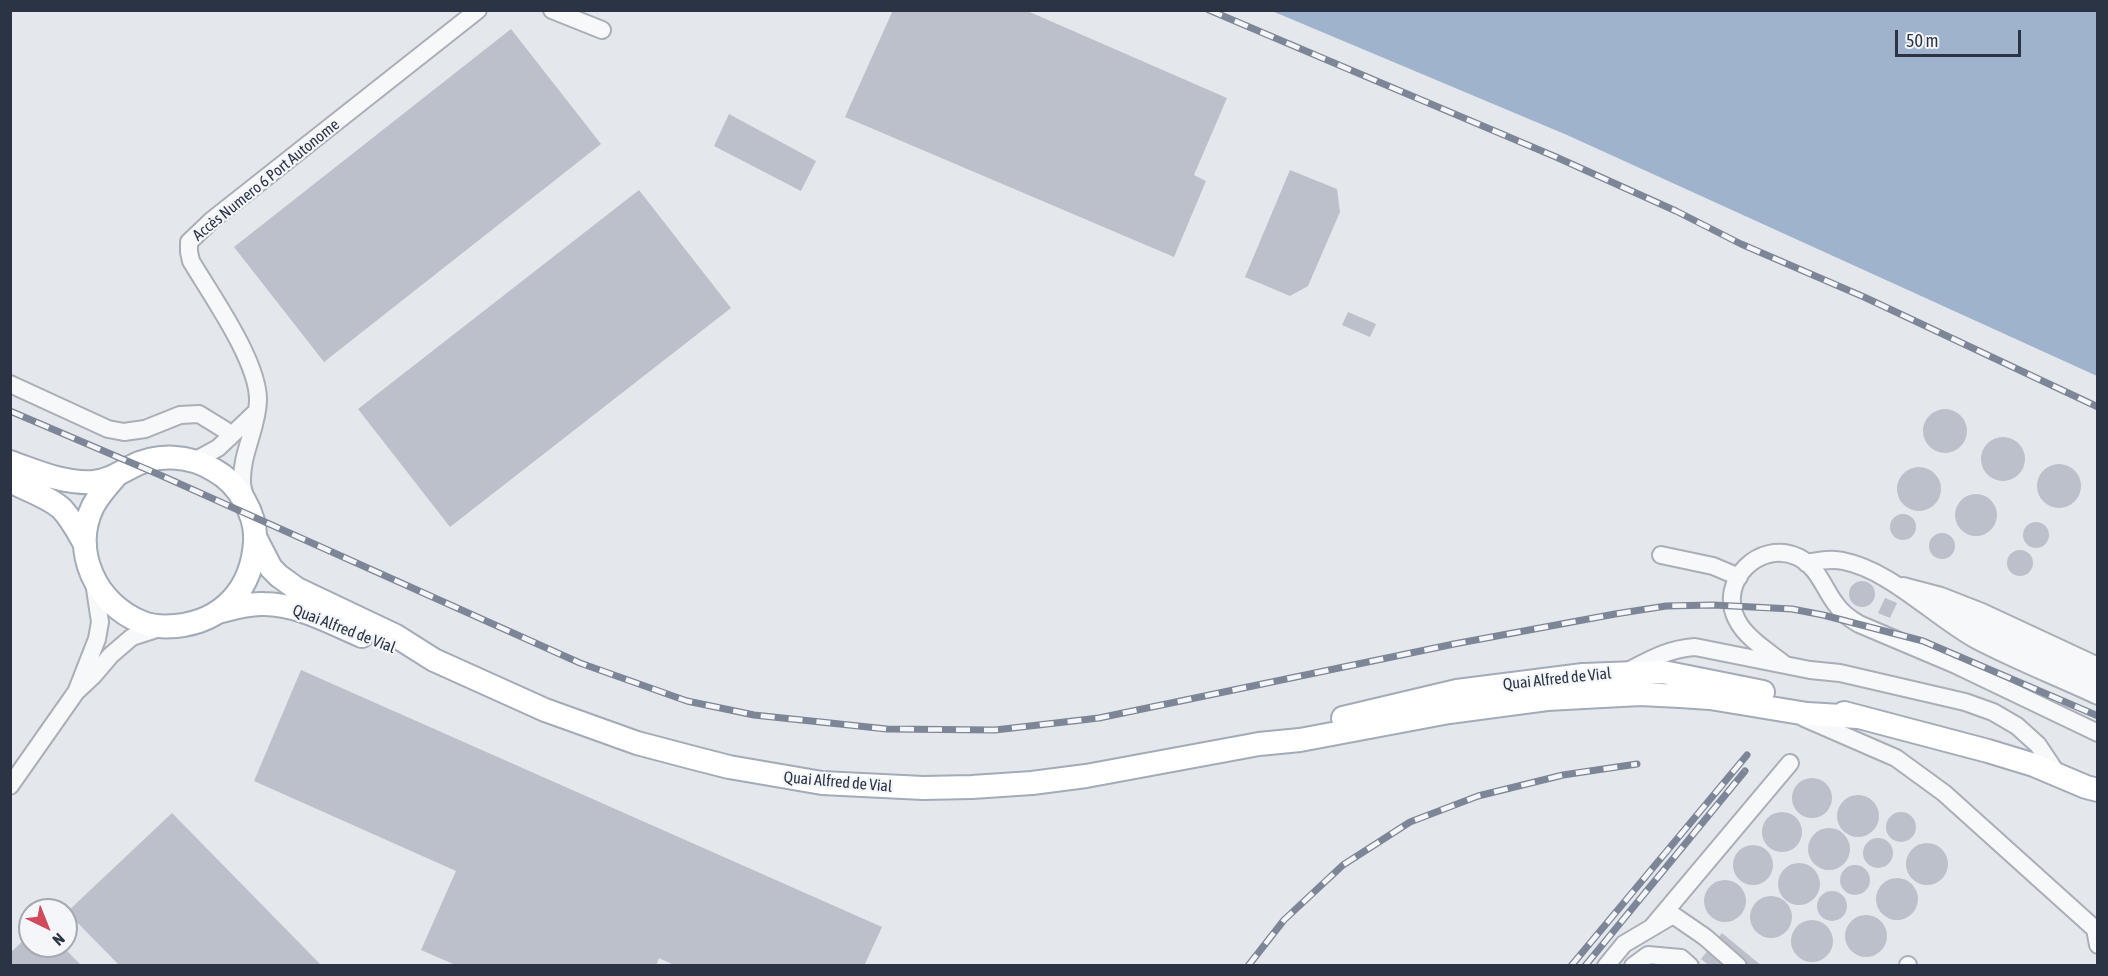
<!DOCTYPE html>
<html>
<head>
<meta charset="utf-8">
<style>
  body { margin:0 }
  #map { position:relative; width:2108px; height:976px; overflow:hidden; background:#e4e7ec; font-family:"Asap Condensed",sans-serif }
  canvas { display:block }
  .frame { position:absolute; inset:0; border:12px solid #2b3445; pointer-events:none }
  .north { position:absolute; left:18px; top:898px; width:60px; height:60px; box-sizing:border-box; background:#f4f6f9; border:2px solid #a4a8b1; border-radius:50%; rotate:137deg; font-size:16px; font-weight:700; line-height:24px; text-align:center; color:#2b3445 }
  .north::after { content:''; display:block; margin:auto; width:21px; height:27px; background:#d1495b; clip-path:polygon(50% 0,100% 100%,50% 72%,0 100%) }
  .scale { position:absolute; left:1895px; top:30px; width:126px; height:27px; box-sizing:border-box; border:3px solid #2b3445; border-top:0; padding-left:8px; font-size:18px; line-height:21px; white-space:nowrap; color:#2b3445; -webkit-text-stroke:4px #f4f6f9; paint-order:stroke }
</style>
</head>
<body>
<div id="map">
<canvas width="2108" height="976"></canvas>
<div class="frame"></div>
<div class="north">N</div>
<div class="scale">50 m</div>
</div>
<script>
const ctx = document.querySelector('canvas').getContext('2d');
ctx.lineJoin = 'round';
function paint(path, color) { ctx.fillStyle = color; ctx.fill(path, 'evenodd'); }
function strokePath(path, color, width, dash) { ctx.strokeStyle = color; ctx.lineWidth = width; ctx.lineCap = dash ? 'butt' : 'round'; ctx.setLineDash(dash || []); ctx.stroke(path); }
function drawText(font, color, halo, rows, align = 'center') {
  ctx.font = font + ' "Asap Condensed",sans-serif'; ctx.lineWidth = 4.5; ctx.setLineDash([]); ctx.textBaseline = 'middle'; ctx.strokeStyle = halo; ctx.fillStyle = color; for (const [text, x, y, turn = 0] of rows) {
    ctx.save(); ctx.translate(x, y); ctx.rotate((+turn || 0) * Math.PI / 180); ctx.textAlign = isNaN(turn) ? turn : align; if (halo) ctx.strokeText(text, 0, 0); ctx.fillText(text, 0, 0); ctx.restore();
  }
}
paint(new Path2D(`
  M1272,11h825v365l-530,-241z`), '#9fb4cc');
paint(new Path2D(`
  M893,10h132l202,88 -33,77 12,6 -32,76 -329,-140z
  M511,29l90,115 -277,218 -90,-115z
  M729,114l87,47 -15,30 -87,-45z
  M1290,170l47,19 3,23 -32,74 -18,10 -45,-19z
  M639,190l92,118 -281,219 -92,-118z
  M1348,312l28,12 -6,13 -28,-12z
  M1923 431a22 22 0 1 1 44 0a22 22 0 1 1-44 0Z
  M1981 459a22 22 0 1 1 44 0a22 22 0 1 1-44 0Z
  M2037 486a22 22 0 1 1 44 0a22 22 0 1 1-44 0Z
  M1897 489a22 22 0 1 1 44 0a22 22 0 1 1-44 0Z
  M1955 515a21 21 0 1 1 42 0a21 21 0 1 1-42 0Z
  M1890 527a13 13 0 1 1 26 0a13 13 0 1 1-26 0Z
  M2023 535a13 13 0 1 1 26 0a13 13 0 1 1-26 0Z
  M1929 546a13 13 0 1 1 26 0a13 13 0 1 1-26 0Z
  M2007 563a13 13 0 1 1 26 0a13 13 0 1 1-26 0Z
  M1849 594a13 13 0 1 1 26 0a13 13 0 1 1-26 0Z
  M1885,598l12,5 -7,15 -12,-5z
  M301,670l581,257 -18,39h-188l-17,-8 -3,8h-198l-37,-16 35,-79 -202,-90z
  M1792 798a20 20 0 1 1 40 0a20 20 0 1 1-40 0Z
  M1837 816a21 21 0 1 1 42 0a21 21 0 1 1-42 0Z
  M1762 832a20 20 0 1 1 40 0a20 20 0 1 1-40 0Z
  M1886 827a15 15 0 1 1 30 0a15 15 0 1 1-30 0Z
  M172,813l150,153h-202l-53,-54z
  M1808 849a21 21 0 1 1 42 0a21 21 0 1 1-42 0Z
  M1863 853a15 15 0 1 1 30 0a15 15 0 1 1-30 0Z
  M1906 864a21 21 0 1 1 42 0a21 21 0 1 1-42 0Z
  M1733 865a20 20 0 1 1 40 0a20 20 0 1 1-40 0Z
  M1778 884a21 21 0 1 1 42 0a21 21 0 1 1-42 0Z
  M1840 880a15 15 0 1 1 30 0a15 15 0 1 1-30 0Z
  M1876 899a21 21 0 1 1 42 0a21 21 0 1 1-42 0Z
  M1704 901a21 21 0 1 1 42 0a21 21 0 1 1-42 0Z
  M1817 906a15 15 0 1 1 30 0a15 15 0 1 1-30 0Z
  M1750 917a21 21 0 1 1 42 0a21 21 0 1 1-42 0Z
  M1845 936a21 21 0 1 1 42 0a21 21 0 1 1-42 0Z
  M1791 941a21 21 0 1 1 42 0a21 21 0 1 1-42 0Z
  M1722,933l40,33h-52l-9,-7z
  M30,934v12h32l20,20h-72v-13z`), '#bbc0ca');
const minor = new Path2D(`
  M552,10l50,20
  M10,384l98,45 16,3 21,-3 35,-14 19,-1 26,16 5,7
  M194,461l24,-13 38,-36
  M246,500c-1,-5 -4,-12 -4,-18 -1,-28 15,-53 16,-81 1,-39 -47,-106 -67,-140l-2,-9v-10l23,-22 266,-210
  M1661,555l52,11 26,11
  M1806,563c12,-2 25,-5 37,-2 47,9 91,56 133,79 40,21 81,37 122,56
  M1903,586l38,10 41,16 116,54
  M1940,607l158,75
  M1784,664c-15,-12 -38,-26 -47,-44 -20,-38 22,-81 61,-63 20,10 25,30 37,46 6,9 15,16 24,21l97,41 142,68
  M1628,671c23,-12 40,-22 67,-24l115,23 30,3 125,29 28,10 24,14 21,19 20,30
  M77,690l20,-51 3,-17 -6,-40
  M1804,718l92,40 48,35 151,136 3,16
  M10,786l66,-94 17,-16 18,-21 21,-18 28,-9
  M1653,926l137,-163
  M1908,965v1
  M1606,966l18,-22 49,-29 32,22 33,29
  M1633,966l15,-11 33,3 9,8`);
const major = new Path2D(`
  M10,462c28,10 54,22 84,20 15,-2 24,-8 37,-15 26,-14 58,-12 83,3 24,13 43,44 41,72 -3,46 -31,79 -79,84 -12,1 -24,1 -35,-4 -45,-18 -70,-71 -48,-116 6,-11 14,-20 22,-29
  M10,481c17,9 37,15 51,27 10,10 17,24 24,36
  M255,537l16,31 8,8 18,13 99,47 38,24 111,50 92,33 53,14 39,10 93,16 101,5 49,-1 60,-4 54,-7 173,-32 41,-4 149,-28 98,-13 93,-5 40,2 30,2 97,16 51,3
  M218,612c15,-4 31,-9 46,-8 34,0 67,19 98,32
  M1844,713l144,38 46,14 52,22 12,3
  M1343,718l114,-27 126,-16 80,-3 100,20`);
strokePath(minor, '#a9aeb7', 20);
strokePath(major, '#a3abb8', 26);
strokePath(minor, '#f7f8fa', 16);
strokePath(major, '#fff', 22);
const rail = new Path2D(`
  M1209,10l347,147 120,54 65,33 123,53 234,110
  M10,411l150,64 420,188 107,38 67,14 133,14 108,1 104,-12 355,-74 161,-30 51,-8 47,-1 79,4 31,6 100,26 175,75
  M1248,966l36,-46 59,-55 67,-43 68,-26 85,-21 74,-11
  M1571,966l176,-211
  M1585,966l160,-195`);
strokePath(rail, '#7d8696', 7);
strokePath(rail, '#f4f6f9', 4.5, [14]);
drawText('16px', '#2b3445', '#f4f6f9', [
  ["Accès Numero 6 Port Autonome",266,180,-39],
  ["Quai Alfred de Vial",344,629,21],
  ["Quai Alfred de Vial",1557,679,-6],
  ["Quai Alfred de Vial",838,782,5]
]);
</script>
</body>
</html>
